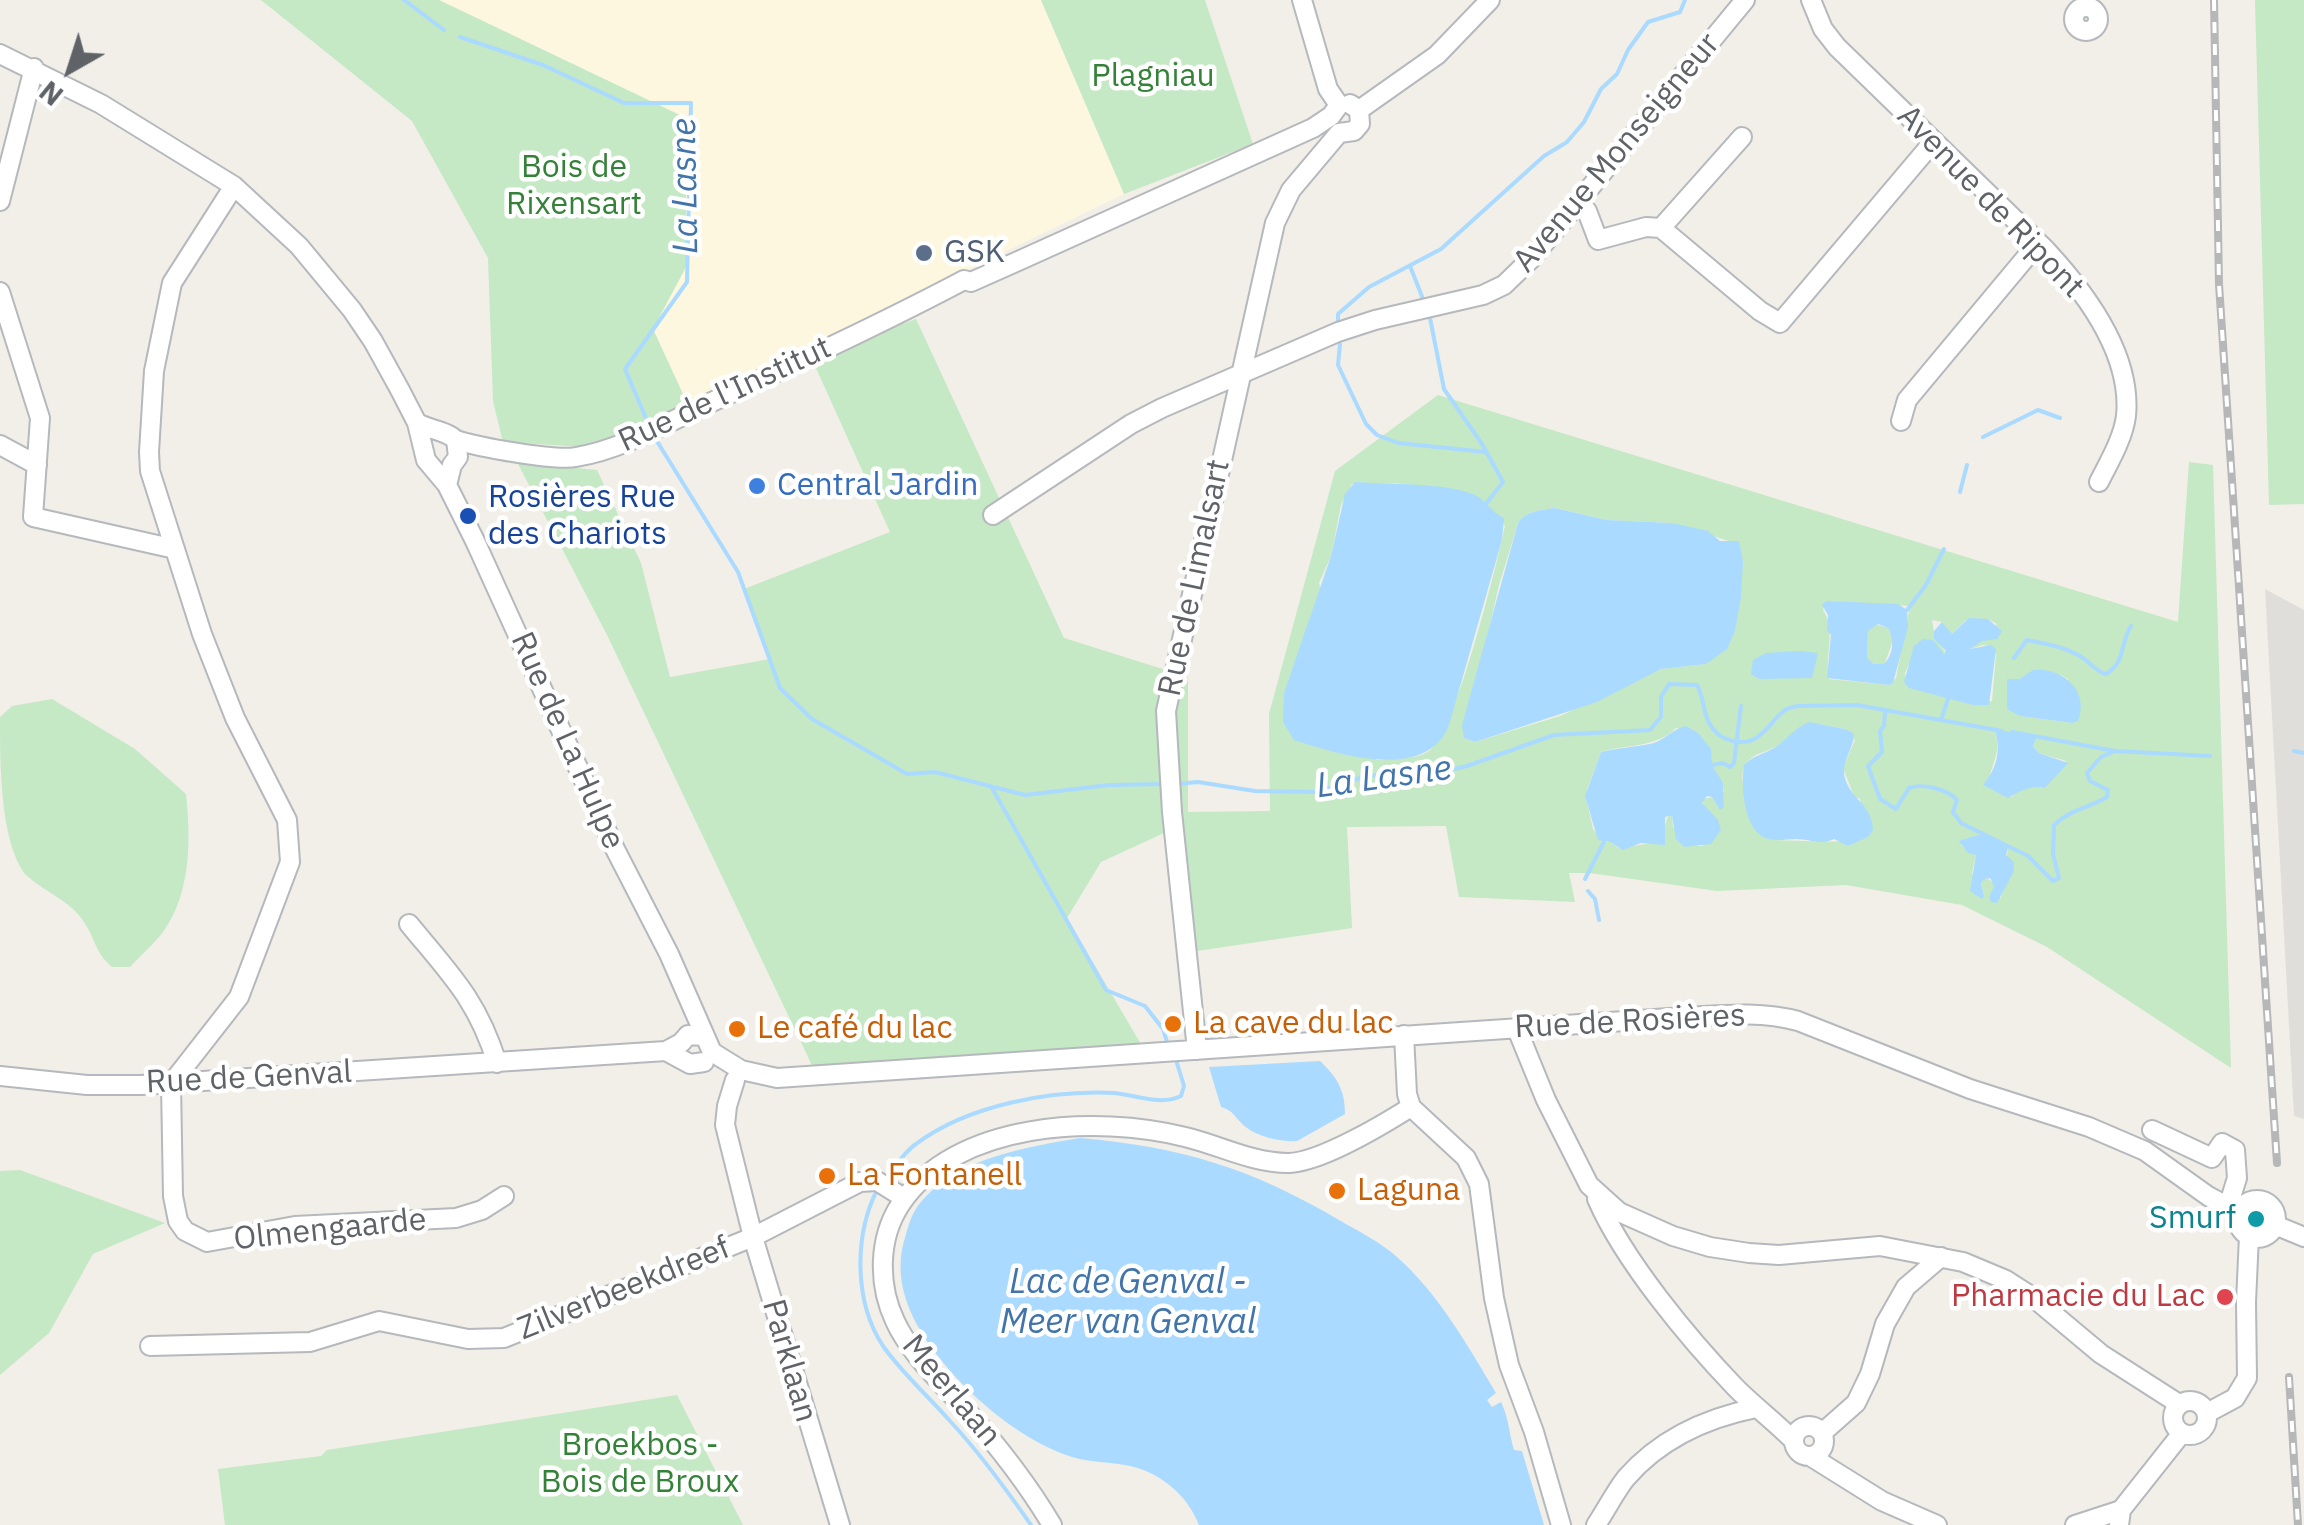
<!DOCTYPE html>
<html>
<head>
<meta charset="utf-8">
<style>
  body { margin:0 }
  #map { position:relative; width:2304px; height:1525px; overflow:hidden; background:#f1efe8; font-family:"IBM Plex Sans",sans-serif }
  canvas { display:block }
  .north { position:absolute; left:20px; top:20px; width:100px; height:100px; -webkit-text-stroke:8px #fff; paint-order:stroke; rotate:219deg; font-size:28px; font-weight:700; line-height:40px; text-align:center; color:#5f6368 }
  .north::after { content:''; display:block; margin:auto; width:35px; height:45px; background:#5f6368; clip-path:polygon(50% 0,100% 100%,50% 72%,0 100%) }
</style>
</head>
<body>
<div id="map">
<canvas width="2304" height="1525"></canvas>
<div class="north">N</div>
</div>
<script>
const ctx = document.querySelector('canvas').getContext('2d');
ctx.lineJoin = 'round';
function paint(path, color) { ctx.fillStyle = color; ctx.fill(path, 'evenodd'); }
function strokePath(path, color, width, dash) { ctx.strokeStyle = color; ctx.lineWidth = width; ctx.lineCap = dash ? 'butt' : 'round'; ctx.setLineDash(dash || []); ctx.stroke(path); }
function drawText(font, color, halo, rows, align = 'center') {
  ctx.font = font + ' "IBM Plex Sans",sans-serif'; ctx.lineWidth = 9; ctx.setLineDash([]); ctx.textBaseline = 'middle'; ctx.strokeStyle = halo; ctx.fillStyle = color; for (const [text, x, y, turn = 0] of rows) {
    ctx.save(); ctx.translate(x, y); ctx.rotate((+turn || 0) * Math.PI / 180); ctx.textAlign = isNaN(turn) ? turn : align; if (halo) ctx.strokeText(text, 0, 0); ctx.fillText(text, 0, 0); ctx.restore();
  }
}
paint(new Path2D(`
  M439,0h602l83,194 -436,211 -35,-76 33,-62v-149z`), '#fef7e0');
paint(new Path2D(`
  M2265,589l39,21v509l-10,-3z`), '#e0deda');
paint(new Path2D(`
  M261,0h178l247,118v149l-33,62 35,76 -102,42 -83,-5 -10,-41 -5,-143 -76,-137z
  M1041,0h164l48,144 -129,50z
  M2255,0h49v504l-35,1z
  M916,319l148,319 124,39v135l82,-1 -1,-97 66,-243 103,-76 740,227 11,-160 24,3 18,603 -184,-121 -85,-42 -116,-20 -129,6 -127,-18h-21l6,29 -116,-5 -13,-71 -99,1 5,101 -155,23 -33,-118 -63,29 -34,56 75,128 -323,34 -211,-443 -91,-175 80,8 44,93 29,114 100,-18 -26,-70 146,-57 -79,-175zM1396,483l76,11 33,32c-8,38 -50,208 -76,225 -13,9 -37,7 -53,9l-57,-177 12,-27 10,-51 11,-21zM1555,508l51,12 66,3 60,19 11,19 -8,70 -29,33 -45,5 -101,47 -85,26 -11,-4 35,-153 19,-62c8,-12 23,-13 37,-15zM1825,601l85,5 -14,72 -7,7 -60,-6c-5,-23 8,-48 -6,-69zM1988,619l9,5 -27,25 13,-4 11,2 2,8 -4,46 -19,4 -66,-20 -2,-12 8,-18 33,-2 -11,-15 -3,-18 10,2 9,13 15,-15zM2026,675h35l7,4 4,44 -52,-7 -13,-18c2,-14 7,-17 19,-23zM1819,724l26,5 10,11 -12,28 11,28 6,3 8,38c-16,8 -76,3 -98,3 -10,-20 -41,-61 -21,-80 7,-7 14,-7 22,-11 21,-10 21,-22 48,-25zM1676,728c38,9 25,14 39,42 4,9 8,12 9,22l-9,10 -2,-5 -10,2v47h-9l-21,-19 -1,-11h-4l-3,10 -12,17 -34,5 -9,-6h-6l-11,-13 -6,-27v-13l14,-37c26,-8 55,-4 75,-24zM1995,731l41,5 -3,10 6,7 27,8 -21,27c-11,-2 -27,0 -33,9l-24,-11c2,-21 14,-32 7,-55zM1981,834l27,14 -7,51 -7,-16 -7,-5 -6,5 3,12 -12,-22 4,-18 -15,-10z
  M1875,624l13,4 5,12 -8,23 -11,1 -7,-6 1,-28z
  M52,699l83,50 51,45c5,46 5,99 -23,138 -9,12 -22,23 -33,35h-18c-18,-16 -16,-27 -28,-45 -14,-22 -42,-31 -60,-49 -24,-35 -24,-108 -24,-156l12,-11z
  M20,1170l145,53 -72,31 -44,79 -49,42v-204z
  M677,1395l66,130h-518l-7,-56 103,-13 6,-6z`), '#c5e8c5');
paint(new Path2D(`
  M1355,482c31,2 90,1 118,12 12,5 18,18 31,24l-2,22 -53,185c-22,58 -112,29 -155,15l-11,-18 1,-29 47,-137 14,-62z
  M1555,508l51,12 66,3 36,8 12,10h19l4,20 -2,36 -6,34 -8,18 -21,15 -45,5 -64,33 -122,40 -11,-4 -2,-13 56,-202c8,-12 23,-13 37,-15z
  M1826,601l72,3 9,6 1,17 -15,56 -4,2 -62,-7 4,-43 -4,-5 1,-15 -6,-10zM1878,624l10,4c6,11 6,25 -3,35l-11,1 -7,-6 1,-27z
  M1969,618l19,1 14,12 -5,8 -15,2 -12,8 21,-4 5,4 -7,56h-16l-64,-17 -5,-6 10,-36 9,-7 10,1 11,14 2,-3 -12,-12v-8l8,-9 10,12z
  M1799,651l19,2 -6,25 -53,1 -8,-5 2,-14 13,-7z
  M2033,670c29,-3 57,20 45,51l-6,2 -52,-7 -13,-7v-30h12z
  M1809,722l36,7 9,5c0,13 -11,26 -10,39 3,25 28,29 29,57l-5,7 -20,9 -14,-7c-15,7 -22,0 -38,0 -10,0 -21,3 -31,-1 -22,-11 -24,-52 -21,-73 10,-10 18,-10 30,-17 13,-8 20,-20 35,-26z
  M1686,726l12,7 13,16 1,16 11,18 1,24 -4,3 -8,-13 -5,-1 -5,7 16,17 3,10 -10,14 -26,3 -9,-8 -4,-23h-4l-3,1v28l-24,-2 -18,7 -13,-8 -12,-2 -13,-44 16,-44c17,-4 33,-5 49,-8 15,-3 21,-15 36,-18z
  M1995,730l42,5 -4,11 6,7 29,10 -23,25c-15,-3 -25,3 -37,10l-25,-13c14,-17 18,-34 12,-55z
  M1981,834l27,14 -2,7 8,7v9l-17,32 -6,-1 -2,-5 5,-10 -3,-8 -4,-1 -6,5 3,13 -2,3 -12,-8 6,-36 -8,-2 -9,-12z
  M1320,1061c17,16 25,29 25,53l-48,27c-15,1 -38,-4 -50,-13 -11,-8 -13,-18 -26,-21l-12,-40z
  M1080,1138c102,9 171,30 259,82 19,11 41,22 58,37 41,36 71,89 99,136l-9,7 5,7 9,-5c8,17 8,31 13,48l8,1 22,74h-345c-12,-31 -40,-54 -74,-60 -17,-3 -36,-3 -53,-8 -51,-16 -106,-63 -138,-106 -23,-31 -40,-67 -31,-106 4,-14 7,-30 17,-42 37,-45 106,-56 160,-65z`), '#aadaff');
strokePath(new Path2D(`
  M404,0l40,30
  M460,37l83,28 81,38h67l-4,179 -62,87 23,54
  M1410,266l13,33
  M1430,318l14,71 38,55 21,38 -18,23
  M1338,322v-8l31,-27 72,-38 103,-93 23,-14 17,-20 17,-33 16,-15 11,-24 20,-28 32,-10 5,-12
  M1340,344l-2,21 28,59 11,11 21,8 88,9
  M1983,437l55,-27 22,8
  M655,438l83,134 42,116 32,31 95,55 28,-2 90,23 84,-10 57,-1
  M1960,492l7,-27
  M1907,610l19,-25 18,-36
  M2014,658l13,-18c17,4 35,6 51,15 11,5 16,16 28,19 20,-12 14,-31 25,-48
  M1885,711l-1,15 -4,5 2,21 -14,14 12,33 16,10 13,-21c14,-5 38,1 48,12l-4,12 8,11 67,33 25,25 6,-3 -6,-24 1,-29c17,-16 35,-17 53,-28l1,-7 -18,-9 -3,-8 14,-16 14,-6
  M1941,720l7,-21
  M2012,732l103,19 95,5
  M2294,751l10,2
  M1712,765l11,-2 7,4 4,-4 7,-57
  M1176,784l22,-2 57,9 62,1 52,-17 41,4 57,-13 87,-31 96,-5 11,-13v-20l8,-13 28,1c8,14 5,30 16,44 9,12 30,17 43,9 17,-10 21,-31 43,-32l58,-1 145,26
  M992,788l114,202 39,16 18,23 5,16
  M1585,879l19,-37
  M1588,891l7,8 4,21
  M886,1179c9,-12 18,-27 30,-35 52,-39 134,-54 198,-51 23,2 46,13 67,3l3,-10 -8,-26
  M877,1190c-23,46 -23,112 6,156 19,27 45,50 67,75 30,32 56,68 81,104`), '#aadaff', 4);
const minor = new Path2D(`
  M1302,0l26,89 11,16
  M1811,0l12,29 14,18 209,203c39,42 86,105 80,166 -3,23 -17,46 -27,66
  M2074 19a12 12 0 1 1 24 0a12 12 0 1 1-24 0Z
  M0,54l101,50 133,82 65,60 53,64 21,31 27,49 17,33 9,37 21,25 28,56 139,306 55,107 43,98
  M1359,110l78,-55 53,-55
  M1339,133l15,-2 6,-7 -1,-14 -9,-6
  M1742,137l-81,91 99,83 20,12 154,-182
  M234,186l-62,97 -18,88 -5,81 1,19 52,163 33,84 52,102 3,42 -51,135 -68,87 2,112 5,25 7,10 22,11 88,-16 161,-8 26,-8 22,-14
  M0,201l34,-133
  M1578,201l9,10 11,29 48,-13 15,1
  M0,292l40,126 -7,99 142,32
  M1901,421l6,-21 131,-157
  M417,423c13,7 30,8 39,17l2,17 -6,8 -5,20
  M456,440c22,7 98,21 120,17 44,-7 87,-32 127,-51 88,-40 176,-81 261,-126l7,2 45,-20 297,-134 18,-12 8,-11
  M0,445l37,20
  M993,515l138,-91 31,-16 176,-76 37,-12 108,-25 21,-10 28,-27 213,-258
  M409,924c41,50 68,75 88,139
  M1517,1029l29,71 43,85 30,27 54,24 37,11 39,6 30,2 101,-9 83,16 43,18 28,18 67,56 78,50
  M1404,1035l3,59 4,13 55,51 13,26 15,114 15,67 25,67 27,93
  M1197,1050l-25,-238 -6,-101 109,-488 16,-33 48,-57
  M666,1051l15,-8 7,-8 17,1
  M712,1052l29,18 36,8 907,-61c39,-2 76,-6 114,4l172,68 119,38 56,24 63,45 30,16
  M0,1076l87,9h54l525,-34 24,13 14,-2
  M735,1080l-8,26 -2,19 28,112 87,288
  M2152,1130l60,28 10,-15 13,7 2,28 -9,29
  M1597,1199c27,62 92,140 139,189 18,18 39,34 57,52
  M2238 1219a19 19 0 1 1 38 0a19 19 0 1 1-38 0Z
  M2275,1225l29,12
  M150,1346l160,-4 69,-21 89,18 36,-1 249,-101 107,-55 17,-1 27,17
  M2173 1418a17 17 0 1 1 34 0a17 17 0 1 1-34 0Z
  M2207,1413l28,-15 12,-20 -1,-76 3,-66
  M1794 1441a15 15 0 1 1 30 0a15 15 0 1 1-30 0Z
  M1822,1433l34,-30 14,-29 15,-50 21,-37 35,-30
  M1810,1456l72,45 55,24
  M1052,1525c-25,-42 -54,-79 -86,-115 -24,-27 -56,-56 -71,-89 -17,-36 -17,-82 5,-116 55,-84 197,-90 285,-68 34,8 67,26 103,26 31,0 96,-39 123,-56
  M1596,1525c10,-15 19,-33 30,-47 34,-39 80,-60 130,-70
  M2075,1525l46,-15
  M2119,1525l2,-15 61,-77`);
strokePath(minor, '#b5b8bc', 22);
strokePath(minor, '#fff', 18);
const rail = new Path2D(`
  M2214,0l5,284 58,879
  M2289,1377l9,148`);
strokePath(rail, '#b6b7b8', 8);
strokePath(rail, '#fff', 4, [11]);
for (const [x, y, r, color] of [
  [924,253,10,"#5c6f8a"],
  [757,486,10,"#3f7fe0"],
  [468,516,10,"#1a4fb4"],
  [1173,1024,10,"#e8710a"],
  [737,1029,10,"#e8710a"],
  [827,1176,10,"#e8710a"],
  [1337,1191,10,"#e8710a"],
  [2256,1219,10,"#0f9aa8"],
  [2225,1297,10,"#e0444e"]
]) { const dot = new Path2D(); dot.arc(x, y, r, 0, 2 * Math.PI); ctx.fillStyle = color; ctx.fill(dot); strokePath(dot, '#fff', 4); }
drawText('32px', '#348238', '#fff', [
  ["Plagniau",1153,77],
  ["Bois de",574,168],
  ["Rixensart",574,205],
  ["Broekbos -",640,1446],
  ["Bois de Broux",640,1483]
]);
drawText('32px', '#5f6368', '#fff', [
  ["Avenue Monseigneur",1617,153,-50],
  ["Avenue de Ripont",1990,202,46],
  ["Rue de l'Institut",725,395,-25],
  ["Rue de Limalsart",1195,578,-78],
  ["Rue de La Hulpe",567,741,66],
  ["Rue de Rosières",1630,1022,-3],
  ["Rue de Genval",249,1078,-3],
  ["Olmengaarde",330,1230,-6],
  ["Zilverbeekdreef",624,1289,-22],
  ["Parklaan",789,1361,74],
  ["Meerlaan",951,1391,50]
]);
drawText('32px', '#4e5e75', '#fff', [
  ["GSK",944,253]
], 'left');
drawText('32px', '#366cbe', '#fff', [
  ["Central Jardin",777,486]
], 'left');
drawText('32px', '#164399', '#fff', [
  ["Rosières Rue",488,498],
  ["des Chariots",488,535]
], 'left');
drawText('32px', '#c56008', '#fff', [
  ["La cave du lac",1193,1024],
  ["Le café du lac",757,1029],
  ["La Fontanell",847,1176],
  ["Laguna",1357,1191]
], 'left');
drawText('32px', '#0d838f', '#fff', [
  ["Smurf",2236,1219]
], 'right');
drawText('32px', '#be3a42', '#fff', [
  ["Pharmacie du Lac",2205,1297]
], 'right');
drawText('italic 35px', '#4174aa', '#fff', [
  ["La Lasne",686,186,-91],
  ["La Lasne",1384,778,-8],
  ["Lac de Genval -",1128,1283],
  ["Meer van Genval",1128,1323]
]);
</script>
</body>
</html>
